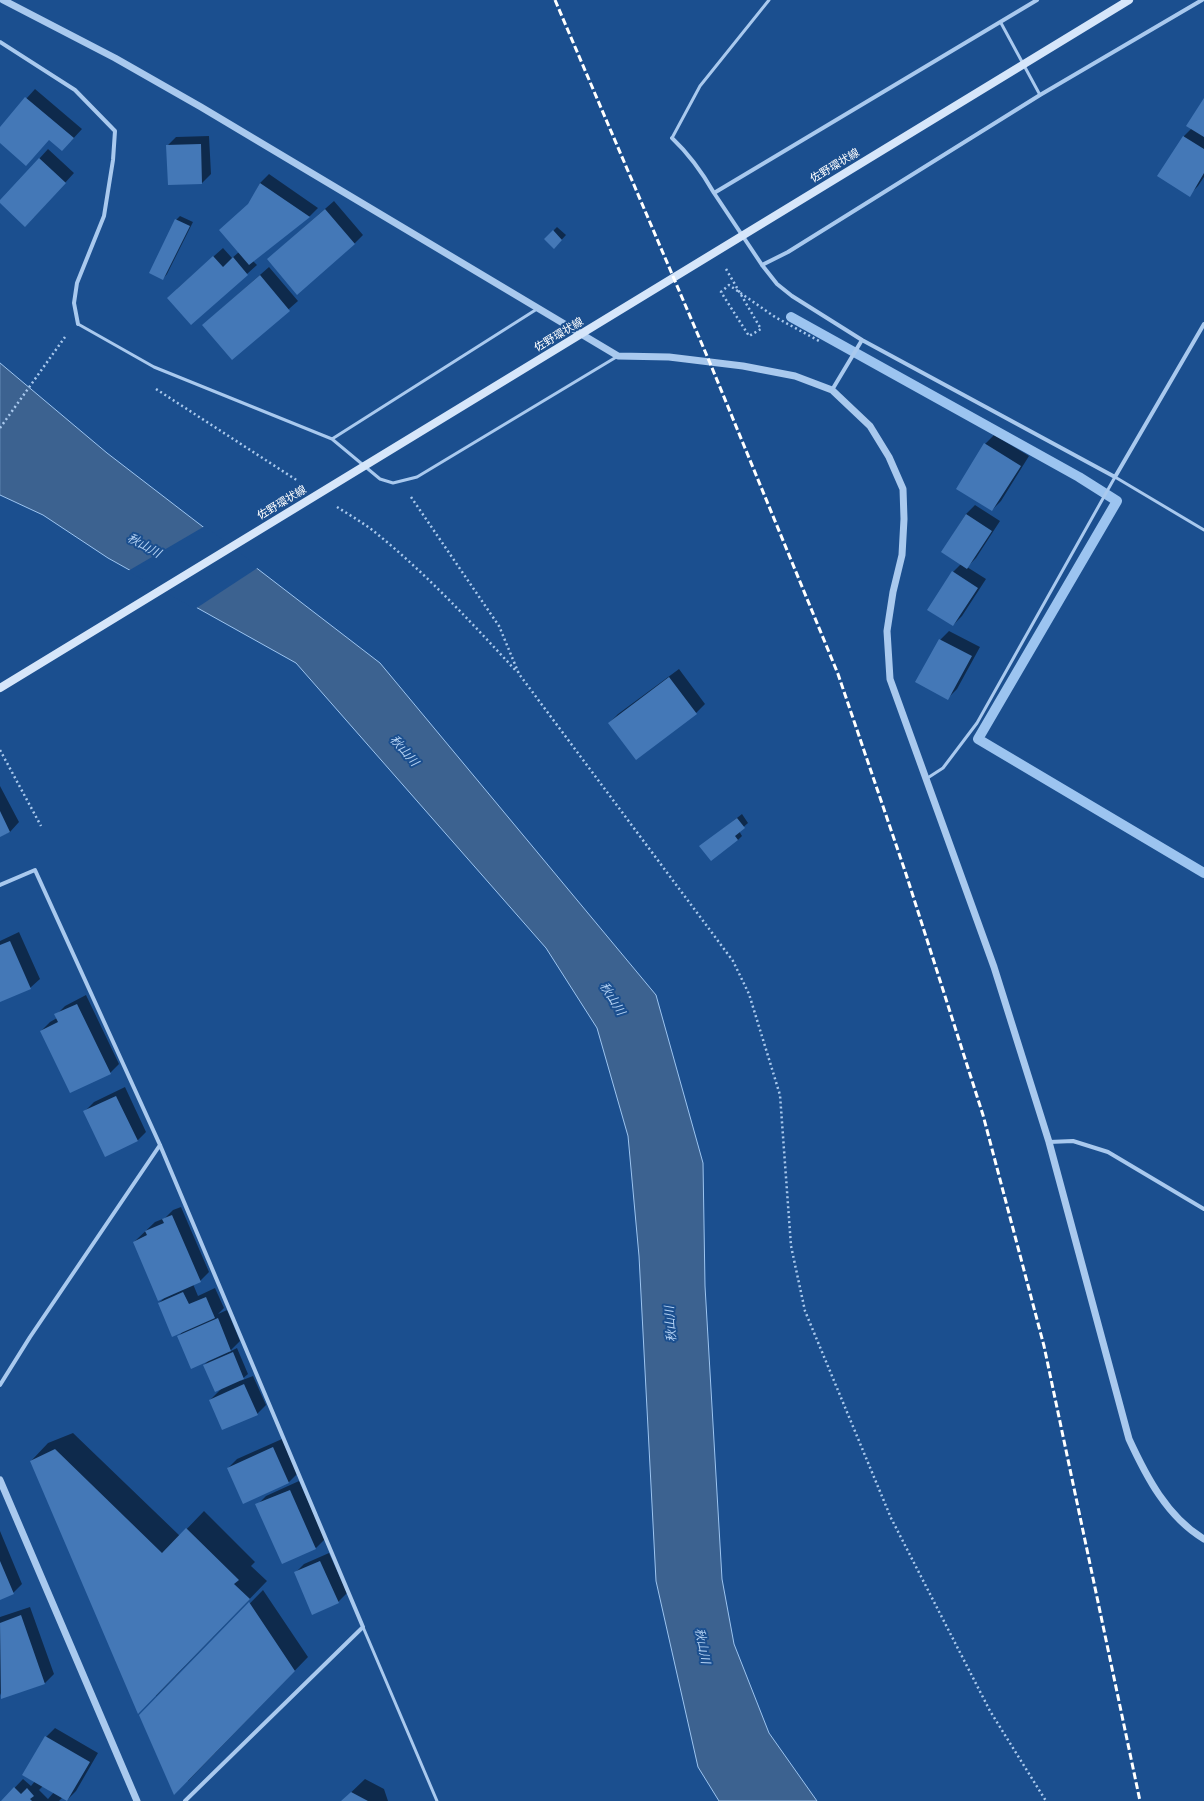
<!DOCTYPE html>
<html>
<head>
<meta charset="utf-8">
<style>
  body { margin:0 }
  canvas { display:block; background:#1b4f8f }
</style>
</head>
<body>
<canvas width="1204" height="1801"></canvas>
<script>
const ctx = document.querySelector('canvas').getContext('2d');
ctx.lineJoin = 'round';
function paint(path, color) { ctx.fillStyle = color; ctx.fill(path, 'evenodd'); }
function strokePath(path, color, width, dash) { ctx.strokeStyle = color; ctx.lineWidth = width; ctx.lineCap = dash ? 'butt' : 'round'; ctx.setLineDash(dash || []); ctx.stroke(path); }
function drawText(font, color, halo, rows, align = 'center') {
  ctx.font = font + ' "PT Sans","Noto Sans JP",sans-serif'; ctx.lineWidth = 4; ctx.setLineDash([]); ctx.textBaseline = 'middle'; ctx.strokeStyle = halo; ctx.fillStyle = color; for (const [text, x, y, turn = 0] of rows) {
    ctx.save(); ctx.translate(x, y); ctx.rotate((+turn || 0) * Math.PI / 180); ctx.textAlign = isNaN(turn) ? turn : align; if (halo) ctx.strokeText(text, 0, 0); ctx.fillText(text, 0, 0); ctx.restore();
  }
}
const water = new Path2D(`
  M0,363l107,90 273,210 276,332 47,168 2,123 17,293 12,65 35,89 48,68h-98l-21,-34 -42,-186 -17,-325 -11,-120 -31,-108 -51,-80 -250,-285 -188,-105 -65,-43 -43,-20z`);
paint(water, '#3c6290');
strokePath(water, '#9cc4f0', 1);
paint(new Path2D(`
  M205,526l54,41 -64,42 -67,-38z`), '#1b4f8f');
paint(new Path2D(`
  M35,89l47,40 -11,12 -21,-2 -50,2v-13z
  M1204,100v77l-6,9 -9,9 -5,-59 8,-8z
  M209,136l2,38 -9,9 -35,-37 9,-9z
  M48,149l26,24 -40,44 -34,-15z
  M269,174l49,34 -8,8 -57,45 4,4 -66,59 -14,-35 46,-41 9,10 7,-6 11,-49 10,-20z
  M334,201l29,34 -9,9 -86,15z
  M180,216l13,6 -26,52 -4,5 13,-59z
  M557,227l9,8 -12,13 -9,-9z
  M269,267l29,34 -66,58 -29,-34z
  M994,435l35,21 -28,45 -9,9 -7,-66z
  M975,505l25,16 -24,37 -9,9 19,12 -24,37 -9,9v-53l8,-8 -19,-12 24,-38z
  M949,631l31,16 -23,42 -9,9 -8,-58z
  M679,669l26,35 -9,9 -60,45 -27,-35 9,-9z
  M0,786l19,36 -9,10 -10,4z
  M742,814l6,9 -9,8 3,5 -4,4 -37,6z
  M19,932l21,47 -10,9 -30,13v-60z
  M86,995l33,69 -9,9 -69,-42 9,-9 7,-4 -1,-3 9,-9z
  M125,1087l21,45 -9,9 -52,-30 9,-9z
  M181,1207l28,65 -9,9 -7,3 5,12 17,-8 9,20 -6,6 9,-4 13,31 -11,11 8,-4 11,26 -8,7 13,-5 13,29 -9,9 -47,-14 12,-12 -18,-23 6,-6 -32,-22 6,-7 -25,-27 6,-6 -31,-55 21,-20 10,-4 8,-8z
  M73,1433l107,103 24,-25 51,51 -4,4 16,15 -111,115 -125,-235 17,-18z
  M282,1439l15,35 -9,9 -60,-15 9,-9z
  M299,1481l26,58 -9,9 -59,-43 9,-9z
  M0,1531l22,53 -9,9 -13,6z
  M329,1553l18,40 -9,9 -43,-29 9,-9z
  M263,1590l45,67 -120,124 -48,-66z
  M30,1607l24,67 -9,9 -43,15 -2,-5v-76z
  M55,1728l43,25 -22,38 -9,9 -4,-3 -4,4h-57l21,-22 8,7 4,-5 11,-44zM43,1786l11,6 -6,7 -9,-9z
  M365,1779l19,10 4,12h-46z`), '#0007');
strokePath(new Path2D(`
  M791,317l288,160 38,24 -139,238 226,134`), '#9cc4f0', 10);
paint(new Path2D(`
  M25,97l49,41 -12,13 -13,-11 -23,26 -26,-23v-16z
  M1204,98v39l-18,-11z
  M1183,136l21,13v24l-14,24 -33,-21z
  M201,144l1,40 -34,1 -2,-40z
  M39,158l27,25 -41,44 -25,-24v-3z
  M260,183l50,34 -61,48 -30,-35 29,-26z
  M325,209l30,35 -58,51 -30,-36z
  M175,219l15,7 -27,54 -14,-7z
  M553,230l9,10 -8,9 -10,-10z
  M213,256l10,11 10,-10 15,18 -57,50 -24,-27z
  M260,275l30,36 -58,49 -30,-35z
  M984,443l37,23 -29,45 -36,-22z
  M966,514l26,17 -25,38 -26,-17z
  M952,571l26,17 -25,38 -26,-16z
  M939,639l33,17 -24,44 -33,-18z
  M669,677l28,37 -61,46 -28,-37z
  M0,811l10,21 -10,5z
  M737,818l8,10 -10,8 3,4 -27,21 -12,-15z
  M10,941l21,48 -31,13v-57z
  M77,1004l34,70 -41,19 -30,-62 18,-9 -4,-8z
  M116,1096l22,45 -33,16 -22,-46z
  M172,1215l29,67 -43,19 -25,-59 14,-7 -2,-4 19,-8 -2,-4z
  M183,1292l6,12 17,-7 9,21 -43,19 -14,-34z
  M218,1318l13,33 -40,18 -14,-33z
  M233,1352l11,27 -29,13 -12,-27z
  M244,1384l14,31 -36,15 -13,-30z
  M273,1447l16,36 -46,21 -16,-36z
  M55,1449l107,104 24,-25 53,52 -5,4 16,15 -112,115 -108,-253z
  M290,1490l26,59 -34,15 -27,-60z
  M0,1561l14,33 -14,6z
  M320,1561l19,42 -27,12 -18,-43z
  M249,1602l46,69 -121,124 -35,-80z
  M21,1615l24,69 -44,15 -1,-76z
  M45,1736l45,26 -23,39 -45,-26z
  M14,1787l7,7 6,-6 7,8 -4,3 2,2h-31z
  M351,1792l17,9h-27z`), '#4478b7');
strokePath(new Path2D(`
  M726,269l35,60 -12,7 -28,-44 8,-7 46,32 46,25
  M156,389l142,92
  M0,428l65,-91
  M411,497l88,129 20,48 214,287 16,33 31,101 11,151 14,65 86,207 99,193 56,90
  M337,507c11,7 23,14 34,22 53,42 100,93 146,143
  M0,750l41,76`), '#a9c9ee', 2.5, [2, 3]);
strokePath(new Path2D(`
  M1001,23l39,72
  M672,138l28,-52 69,-86
  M537,309l-205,130 48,40 13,4 24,-6 201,-121
  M78,324l76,43 178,72
  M926,779l17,-11 34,-45 138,-246 89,53
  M363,1627l74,174`), '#a9c9ee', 3);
strokePath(new Path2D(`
  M1037,0l-323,193 48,72 15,19 15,12 70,44 253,137 89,-153
  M0,42l75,48 40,41 -2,29 -9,56 -27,67 -3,20 4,21
  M672,138c17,16 30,34 42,55
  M762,265l26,-13 252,-157 162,-95
  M832,390l30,-50
  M0,885l35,-15 125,275 203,482 -178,174
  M1049,1142l24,-1 35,11 96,57
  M0,1385l30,-48 130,-192`), '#a9c9ee', 4);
strokePath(new Path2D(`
  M3,0l112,58 86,49 417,249 51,1 74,9 52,10 37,14 38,36 19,31 14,32 1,30 -2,36 -9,37 -6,39 3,48 104,288 55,175 80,297c17,37 38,78 75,100
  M0,1480l137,321`), '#a9c9ee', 7);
strokePath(new Path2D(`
  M0,688l1129,-688`), '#d6e6fa', 8);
strokePath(new Path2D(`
  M555,0l155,363 128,311 68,200 77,241 61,231 96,455`), '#fff', 3, [7, 3]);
drawText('11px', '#fff', '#1b4f8f', [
  ["佐野環状線",835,166,-31],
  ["佐野環状線",559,335,-31],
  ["佐野環状線",282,503,-31]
]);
drawText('italic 12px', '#b5d3f5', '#1b4f8f', [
  ["秋山川",144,546,29],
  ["秋山川",404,751,49],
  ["秋山川",612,999,58],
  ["秋山川",671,1324,-94],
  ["秋山川",702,1646,79]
]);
</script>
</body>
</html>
